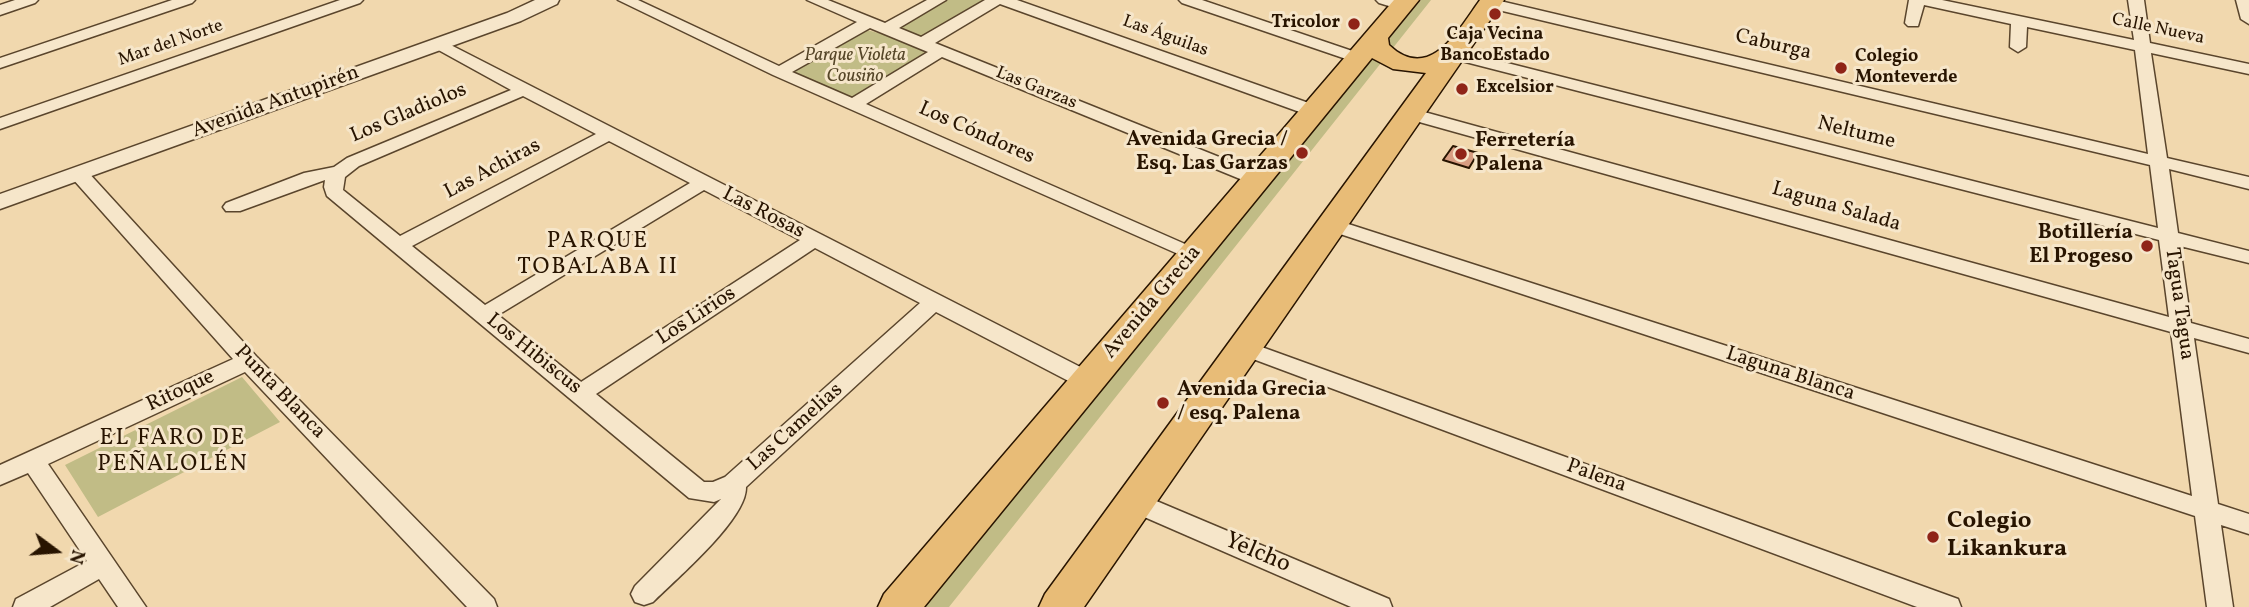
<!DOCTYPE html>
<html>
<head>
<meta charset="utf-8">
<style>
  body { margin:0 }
  #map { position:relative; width:2249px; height:607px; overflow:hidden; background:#f1d8ae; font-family:Vollkorn,serif }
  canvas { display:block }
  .north { position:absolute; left:21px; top:516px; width:70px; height:70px; -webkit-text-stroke:5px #f6e6ca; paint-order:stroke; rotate:106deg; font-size:19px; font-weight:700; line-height:28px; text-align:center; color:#281400 }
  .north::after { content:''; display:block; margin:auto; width:24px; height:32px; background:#281400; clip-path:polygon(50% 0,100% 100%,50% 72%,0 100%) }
</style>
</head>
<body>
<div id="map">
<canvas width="2249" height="607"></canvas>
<div class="north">N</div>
</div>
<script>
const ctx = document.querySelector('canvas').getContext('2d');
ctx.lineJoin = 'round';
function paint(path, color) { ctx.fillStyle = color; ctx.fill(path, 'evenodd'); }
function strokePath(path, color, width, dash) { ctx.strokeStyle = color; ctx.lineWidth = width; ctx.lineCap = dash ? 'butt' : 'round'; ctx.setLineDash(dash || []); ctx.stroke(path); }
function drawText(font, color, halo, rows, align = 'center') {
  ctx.font = font + ' Vollkorn,serif'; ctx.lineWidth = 6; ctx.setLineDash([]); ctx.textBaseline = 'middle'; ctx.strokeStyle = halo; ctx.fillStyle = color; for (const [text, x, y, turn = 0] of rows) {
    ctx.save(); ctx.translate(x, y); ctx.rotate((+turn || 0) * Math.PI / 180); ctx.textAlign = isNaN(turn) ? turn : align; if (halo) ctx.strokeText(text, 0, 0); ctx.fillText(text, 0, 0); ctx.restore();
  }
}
paint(new Path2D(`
  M941,0h48l-73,44 15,8 -78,49 -67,-28 81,-43 15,4z
  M1421,0h10l-482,607h-29z
  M242,377l38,45 -182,95 -33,-52z`), '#c1bc86');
const building = new Path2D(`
  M1453,146l25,7 -9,15 -26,-8z`);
paint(building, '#d89d81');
strokePath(building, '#281400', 2);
const minor = new Path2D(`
  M15,0h23l-3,3 -35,12v-10z
  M172,0h23l-3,3 -192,65v-10z
  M340,0h23l-3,3 -360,126v-11z
  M618,0h20l141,66 78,-44 -50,-22h21l57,23 42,-23h19l-47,28 22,9 64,-37h32l303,107 3,4 -3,4h-12l-308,-111 -65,39 329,132 2,4 -2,4h-14l-308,-126 -76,47 335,147 3,4 -3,4 -7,2 -421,-186zM870,28l58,24 -76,46 -60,-26z
  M1179,0h23l162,55 2,3 -8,5 -6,-2 -170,-58z
  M1376,0h25l9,5 -8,5 -23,-7z
  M1485,0h11l652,154 -13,-104 -108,-23 -1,20 -8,5 -8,-5 1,-23 -87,-19 -6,21h-10l-3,-3 4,-23h33l192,40 -6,-40h16l6,43 99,21v10l-98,-21 16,105 82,19v12l-80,-20 9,64 71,18v12l-69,-17 11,77 58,16v14l-55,-15 24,166 31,10v20l-28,-9 12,82h-26l-12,-91 -870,-287 -3,-4 3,-4h14l853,275 -21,-164 -766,-214 -3,-4 3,-4h12l752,207 -10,-77 -713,-183 -2,-3 8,-5 706,179 -8,-63 -660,-157 -5,-2 -3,-3z
  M2236,0h13v24l-8,-5z
  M439,39l657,336 3,6 -3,6 -8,2 -8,-2 -144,-75 -190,175c1,32 -69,91 -93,115l-9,3 -9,-3 -4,-8 4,-8 86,-87 -7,3 -25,-4 -362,-302 -3,-9 1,-7 -85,31h-14l-3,-4 3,-4 78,-30 30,-6 13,-9 164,-68 -78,-43 -2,-3 2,-3zM523,96l73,38 -196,102 -57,-46 2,-13 14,-11zM609,141l81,42 -205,122 -73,-59zM704,190l96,50 -219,142 -83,-67zM815,248l105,55 -195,174 -12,5h-9l-108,-88z
  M79,168l7,2 170,186 238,243 3,8h-30l-222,-235 -197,92 98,143h-28l-19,-28 -49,28h-37l3,-8 71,-38 -59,-88 -28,12v-20l233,-106 -161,-181 -2,-4 2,-4z
  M1245,341l713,258 3,8h-44l-680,-254 -3,-5 3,-5z
  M1135,492l254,107 3,8h-41l-225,-98 -3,-7 3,-7z`);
const tertiary = new Path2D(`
  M535,0h24l-2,4 -36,17 -521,188v-15l507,-181z`);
const primary = new Path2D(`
  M1394,0h25l-31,38 1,7c41,39 70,-16 91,-45h24l-420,607h-45l6,-13 381,-521 -33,-4 -21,-11 -448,549h-46l6,-13z`);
strokePath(minor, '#5a452c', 3);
strokePath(tertiary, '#5a452c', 3);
strokePath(primary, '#281400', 3);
paint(minor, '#f6e6ca');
paint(tertiary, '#f6e6ca');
paint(primary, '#e8bc77');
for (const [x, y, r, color] of [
  [1495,14,7,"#8f2418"],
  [1354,24,7,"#8f2418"],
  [1841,68,7,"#8f2418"],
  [1462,89,7,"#8f2418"],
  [1302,153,7,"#8f2418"],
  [1461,154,7,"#8f2418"],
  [2147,246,7,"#8f2418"],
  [1163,403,7,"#8f2418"],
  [1933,537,7,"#8f2418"]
]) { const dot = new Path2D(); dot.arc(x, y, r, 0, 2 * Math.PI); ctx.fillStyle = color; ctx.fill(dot); strokePath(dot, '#f6e6ca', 2.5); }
drawText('bold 18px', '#281400', '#f6e6ca', [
  ["Tricolor",1340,24,"right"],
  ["Caja Vecina",1495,36,"center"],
  ["BancoEstado",1495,57,"center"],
  ["Colegio",1855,58],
  ["Monteverde",1855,79],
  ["Excelsior",1476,89]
], 'left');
drawText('18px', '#281400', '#f6e6ca', [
  ["Calle Nueva",2158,30,12],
  ["Las Águilas",1165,37,20],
  ["Mar del Norte",171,44,-19],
  ["Las Garzas",1036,89,22]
]);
drawText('italic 18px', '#564628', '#f6e6ca', [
  ["Parque Violeta",855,57],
  ["Cousiño",855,78]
]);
drawText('21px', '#281400', '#f6e6ca', [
  ["Caburga",1773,46,13],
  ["Avenida Antupirén",276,103,-20],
  ["Los Gladiolos",409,114,-23],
  ["Los Cóndores",976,134,24],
  ["Neltume",1856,134,14],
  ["Las Achiras",493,170,-28],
  ["Laguna Salada",1836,208,16],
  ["Las Rosas",763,214,27],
  ["Avenida Grecia",1153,303,-50],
  ["Tagua Tagua",2178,304,82],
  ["Los Lirios",697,317,-33],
  ["Los Hibiscus",533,355,39],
  ["Laguna Blanca",1790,375,18],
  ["Ritoque",181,392,-25],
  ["Punta Blanca",279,393,46],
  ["Las Camelias",796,428,-42],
  ["Palena",1596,477,20]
]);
drawText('bold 21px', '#281400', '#f6e6ca', [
  ["Avenida Grecia /",1288,141],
  ["Esq. Las Garzas",1288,165],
  ["Ferretería",1475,142,"left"],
  ["Palena",1475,166,"left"],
  ["Botillería",2133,234],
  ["El Progeso",2133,258],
  ["Avenida Grecia",1177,391,"left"],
  ["/ esq. Palena",1177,415,"left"]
], 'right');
ctx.letterSpacing = '2px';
drawText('23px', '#281400', '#f6e6ca', [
  ["PARQUE",598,243],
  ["TOBALABA II",598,269],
  ["EL FARO DE",173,440],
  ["PEÑALOLÉN",173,466]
]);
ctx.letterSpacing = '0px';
drawText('bold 24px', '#281400', '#f6e6ca', [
  ["Colegio",1947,523],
  ["Likankura",1947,551]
], 'left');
drawText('24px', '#281400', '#f6e6ca', [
  ["Yelcho",1257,554,23]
]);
</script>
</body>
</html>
